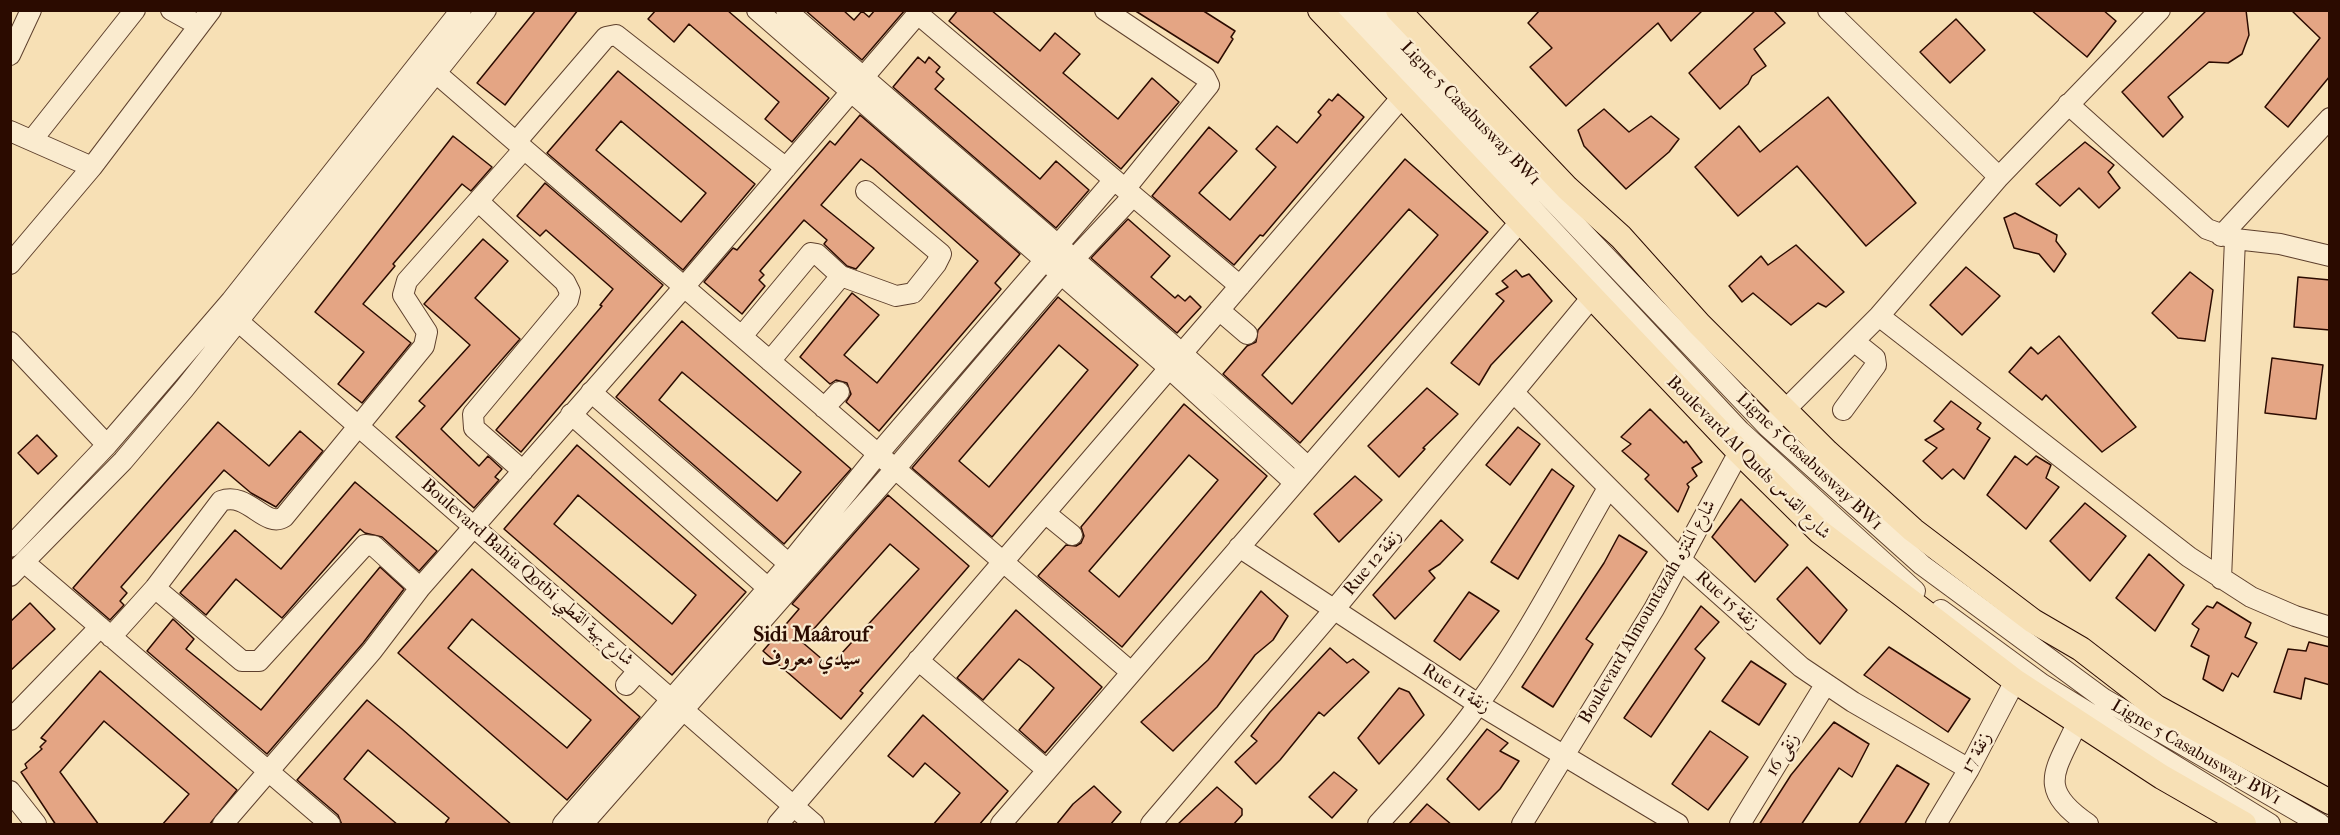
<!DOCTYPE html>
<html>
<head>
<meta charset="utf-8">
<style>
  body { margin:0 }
  #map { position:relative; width:2340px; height:835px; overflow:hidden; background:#f7e0b5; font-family:"IM FELL French Canon",serif }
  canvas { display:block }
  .frame { position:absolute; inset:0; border:12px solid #2b0b00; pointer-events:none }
</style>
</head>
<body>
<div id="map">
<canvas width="2340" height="835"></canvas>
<div class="frame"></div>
</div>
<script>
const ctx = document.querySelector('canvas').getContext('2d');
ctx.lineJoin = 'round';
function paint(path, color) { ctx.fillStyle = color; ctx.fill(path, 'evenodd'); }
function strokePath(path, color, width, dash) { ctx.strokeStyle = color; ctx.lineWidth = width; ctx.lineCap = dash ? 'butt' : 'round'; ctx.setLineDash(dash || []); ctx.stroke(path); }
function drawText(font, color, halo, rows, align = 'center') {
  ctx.font = font + ' "IM FELL French Canon",Amiri,serif'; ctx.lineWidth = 4.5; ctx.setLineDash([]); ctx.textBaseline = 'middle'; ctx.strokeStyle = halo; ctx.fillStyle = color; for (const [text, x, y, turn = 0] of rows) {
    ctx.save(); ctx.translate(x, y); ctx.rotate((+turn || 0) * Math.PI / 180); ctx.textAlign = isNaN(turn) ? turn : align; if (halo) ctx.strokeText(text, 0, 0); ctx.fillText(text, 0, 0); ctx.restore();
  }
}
const building = new Path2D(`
  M536,10h42l-73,95 -28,-22z
  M656,10h71l102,88 -37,44 -27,-23 14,-17 -90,-78 -15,18 -26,-23z
  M805,10h38l11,10 8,-9 7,6 6,-7h30l-43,50z
  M958,10h33l49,41 15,-18 25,21 -17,19 55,46 34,-41 27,24 -58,67 -172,-148z
  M1134,10h68l33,21 -4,6 2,2 -15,24z
  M1540,10h163l-32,31 -13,-18 -92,83 -36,-39 22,-19 -24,-25z
  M1756,10h17l12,13 -31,26 12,17 -14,10 -4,8 -28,25 -31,-36z
  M2031,10h72l13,11 -29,36z
  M2207,10h39l3,25 -7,19 -14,9 -19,-1 -41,35 15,20 -20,20 -41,-45z
  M2291,10h39v66l-42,51 -23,-20 55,-69z
  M1956,19l29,31 -35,33 -30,-31z
  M918,57l7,6 4,-6 11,10 -4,5 8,7 -9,10 105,90 16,-18 33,29 -33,38 -163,-141z
  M618,71l137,113 -72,86 -136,-117zM621,121l85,72 -25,29 -85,-72z
  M1338,94l26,23 -101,119 -3,-1 -26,30 -82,-69 57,-69 28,24 -38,42 31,27 46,-53 -20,-18 21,-23 20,17 24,-28 -3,-3 11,-13 3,2z
  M1828,97l88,106 -50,43 -69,-80 -59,50 -43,-49 44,-41 21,26z
  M1604,109l25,23 22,-16 28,23 -10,13 -43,37 -42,-43 -6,-16z
  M860,115l160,139 -25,29 6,6 -122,142 -33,-29 5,-8 -4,-11 -11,-3 -6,4 -30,-27 52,-64 27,22 -35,40 33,28 101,-122 -105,-93 -12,-9 -40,46 53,43 -18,21 -9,-3 -23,-22 3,-4 -23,-20 -44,51 4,4 -5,5 6,6 -23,28 -38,-32 29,-34 4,2 93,-109 5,4z
  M453,136l39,31 -21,24 -9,-7 -69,80 2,2 -32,38 48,39 -49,60 -24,-19 26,-32 -49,-40z
  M2085,142l29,23 -6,7 12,16 -21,20 -20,-20 -19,18 -24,-22z
  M1405,159l83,73 -188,211 -77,-69 24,-28 9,-4 2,-12zM1409,209l29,26 -146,169 -30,-29z
  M545,183l118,102 -142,167 -25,-22 106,-124 -2,-1 13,-16 -67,-59 -6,6 -23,-20z
  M2015,213l42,22 -1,6 10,13 -12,18 -15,-18 -25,-6 -10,-30z
  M1128,219l42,37 -19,21 24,21 3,-3 7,6 5,-5 11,11 -24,26 -86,-75z
  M483,239l25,22 -33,37 45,41 -79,90 38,37 9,-10 14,13 -7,8 4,3 -25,28 -78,-71 29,-31 -6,-5 51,-56 -46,-41z
  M1796,245l48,47 -18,15 -8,-4 -27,22 -38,-32 -11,9 -13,-16 32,-30 7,9z
  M1966,267l34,29 -38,39 -32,-30z
  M1516,270l6,7 7,-3 23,27 -61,64 -12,20 -28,-22 53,-62 -8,-7 12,-7 -6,-6z
  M2190,272l23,18 -8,51 -27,-3 -26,-25z
  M2298,277l32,3v50l-36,-3z
  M1058,297l80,68 -146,172 -80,-69zM1059,345l29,25 -99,117 -30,-26z
  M682,321l169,148 -67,75 -168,-147zM682,372l119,100 -24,29 -118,-101z
  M2059,336l77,91 -34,25 -56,-57 -4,5 -33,-28 22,-25 7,7z
  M2272,358l51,7 -7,54 -51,-6z
  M1427,388l31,26 -35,34 2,1 -26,28 -31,-31z
  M1951,401l30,22 -4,6 13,9 -26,41 -11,-10 -11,10 -19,-18 14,-13 -12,-8 19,-11 -10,-8z
  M1184,404l83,72 -145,171 -84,-71 28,-31 10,1 5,-3 3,-7 -3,-9zM1189,455l29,25 -99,117 -30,-26z
  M1650,409l34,34 2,-2 16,21 -10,6 5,8 -10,8 2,3 -11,25 -33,-33 4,-4 -27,-24 9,-7 -10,-7z
  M218,422l51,44 31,-35 23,20 -47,56 -25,-14 -27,-23 -103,117 6,6 -7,8 4,4 -14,15 -37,-32z
  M1518,427l22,17 -30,41 -24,-20z
  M37,435l20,21 -19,18 -20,-21z
  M577,445l169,147 -74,83 -168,-146zM578,495l118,100 -24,29 -118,-100z
  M2015,456l12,9 9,-9 15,9 -5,13 13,9 -33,42 -39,-34z
  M1552,469l22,17 -56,93 -27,-17z
  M1355,476l27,24 -43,42 -25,-28z
  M355,482l82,69 -18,20 -37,-34 -17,-4 -5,-4 -78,89 -46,-39 -30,36 -26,-22 55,-63 46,39z
  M888,495l81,71 -109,125 3,2 -22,26 -78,-68 36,-42 -7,-5zM890,544l29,25 -89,97 -28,-24z
  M1741,499l47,46 -33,37 -43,-45z
  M2085,503l41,33 -36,45 -40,-40z
  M1441,520l22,20 -23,24 -11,7 6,7 -40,41 -22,-24z
  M1619,535l28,17 -61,87 7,5 -40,63 -31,-20 82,-124z
  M2149,554l35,31 -29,46 -39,-33z
  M380,567l24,22 -41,54 -96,111 -120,-103 26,-32 21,20 -8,10 75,61z
  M1807,567l40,43 -27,34 -43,-45z
  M472,569l168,148 -73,83 -169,-147zM472,619l119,101 -24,28 -119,-100z
  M1261,591l27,25 -15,24 -18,15 -38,52 -44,44 -32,-29 67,-62z
  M1469,592l30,19 -39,49 -26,-19z
  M2217,602l34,21 -6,14 12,6 -19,34 -6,-4 -9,18 -20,-12 6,-23 -18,-10 8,-17 -7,-5 15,-18 6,2z
  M30,603l25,26 -45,42v-49z
  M1701,606l18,16 -24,27 10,9 -54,79 -27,-19z
  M1016,610l86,77 -57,66 -26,-23 35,-42 -25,-22 -10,-7 -36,41 -26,-22z
  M2309,642l21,5v38l-25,-7 -4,21 -27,-7 14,-43 18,2z
  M1889,647l81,52 -22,33 -84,-57z
  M1330,648l17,15 6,-4 16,13 -45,44 -5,-4 -39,48 -24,24 -21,-22 22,-21 -6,-5 19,-24z
  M1751,661l35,23 -27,41 -37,-24z
  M100,671l137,119 -28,35h-47l27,-31 -85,-73 -44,51 39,53h-43l-35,-53 6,-4 -2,-4 17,-15 -2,-2 6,-6 -5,-3z
  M1399,688l10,4 15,23 -45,49 -21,-26z
  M367,700l35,29 110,96h-68l5,-7 -81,-68 -24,29 54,46h-56l-4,-10 -41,-35z
  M923,715l85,76 -29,34h-46l27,-32 -35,-30 -12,14 -25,-21z
  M1834,722l35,22 -17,33 -13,-9 -38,57h-42l32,-50z
  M1487,729l21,14 -8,8 19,10 -19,28 -21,21 -32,-31z
  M1710,731l38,26 -40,53 -36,-26z
  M1897,765l32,19 -18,30 -7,11h-46z
  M1334,772l23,18 -25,28 -23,-21z
  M1094,786l27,26 -11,13h-54l17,-21z
  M1217,787l25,22v6l-9,10h-56z
  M1427,804l25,21h-44z`);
paint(building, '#e4a584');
strokePath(building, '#2b0b00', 1.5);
const minor = new Path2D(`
  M171,10l27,15
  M757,10l412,358 125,114
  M786,10c174,152 351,300 521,456
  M1105,10l100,67 4,8 -84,104
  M1347,10l393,421 175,160
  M1371,10l397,417 154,138 182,134 216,125
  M1828,10l171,167
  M918,14l322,272
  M10,55l21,-45
  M437,74l694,598
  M2068,104l139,125 28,10 45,5 50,12
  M10,131l82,36
  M32,140l103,-130
  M516,142l90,-105 10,-2 170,133
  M478,201l87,81 5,10 -2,8 -95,114 1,14 49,43
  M2221,236l109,-118
  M10,264l82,-97 119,-157
  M1219,310l28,24
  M1879,316l310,241 62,40 44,19 35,11
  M239,322l575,502
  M742,336l69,-83 6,1 24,22 55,20 17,-3 23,-29 5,-10 -75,-63
  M10,342l97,103
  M770,361l71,-85
  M591,392l198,172
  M1515,394l165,165 121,108 52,35 116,67
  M824,408l15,-16
  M1843,410l33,-45 -1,-7 -20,-16
  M571,414l197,174
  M1776,419l103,-103 120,-139 161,-167
  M1045,513l27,22
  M10,547l97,-102 124,-144 230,-291
  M1239,547l239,157 200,120
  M24,562l306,262
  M10,576l113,-115 61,-72 302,-379
  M2221,579l14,-340
  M155,588l87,73h17l106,-116 9,1 46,42
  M1941,610l101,74 228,140
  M111,637l44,-49 66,-87c27,-10 44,28 63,16l140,-171 3,-14 -24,-37 4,-14 117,-132
  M918,660l129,110
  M626,685l12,-14
  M10,720l90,-93
  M2078,721c-21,49 -44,66 10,103
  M10,791l26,33
  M223,824l149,-173 48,-63 264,-301 237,-277
  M563,824l226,-260 89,-110 236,-274
  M583,824l312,-355 180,-211 58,-62
  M778,824l624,-727
  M1001,824l519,-602
  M1151,824l182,-213 259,-314
  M1378,824c35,-38 70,-77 100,-119 49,-68 88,-144 130,-217
  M1522,824l132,-215 85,-157 10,-9
  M1740,824l85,-139
  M1936,824l33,-55 46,-88`);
const major = new Path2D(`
  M1320,10l419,442 81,80 195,149 147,96 82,47
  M1398,10l169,178 54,49 78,87 128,128 86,78 120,91 48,28 75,58 174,95`);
strokePath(minor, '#5e402d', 22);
strokePath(major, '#2b0b00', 26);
strokePath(minor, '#faebcf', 20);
strokePath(major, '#f7e0b5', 24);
drawText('18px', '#2b0b00', '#faebcf', [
  ["Ligne 5 Casabusway BW1",1470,114,46],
  ["Boulevard Al Quds شارع القدس",1748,458,45],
  ["Ligne 5 Casabusway BW1",1809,462,43],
  ["Rue 12 زنقة",1373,563,-50],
  ["Boulevard Bahia Qotbi شارع بهية القطبي",527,573,41],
  ["Rue 15 زنقة",1727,601,42],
  ["Boulevard Almountazah شارع المنتزه",1648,612,-60],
  ["Rue 11 زنقة",1456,689,32],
  ["زنقة 17",1977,753,-62],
  ["Ligne 5 Casabusway BW1",2196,753,30],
  ["زنقى 16",1783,755,-59]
]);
drawText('bold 21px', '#2b0b00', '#faebcf', [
  ["Sidi Maârouf",811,636],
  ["سيدي معروف",811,660]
]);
</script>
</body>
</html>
